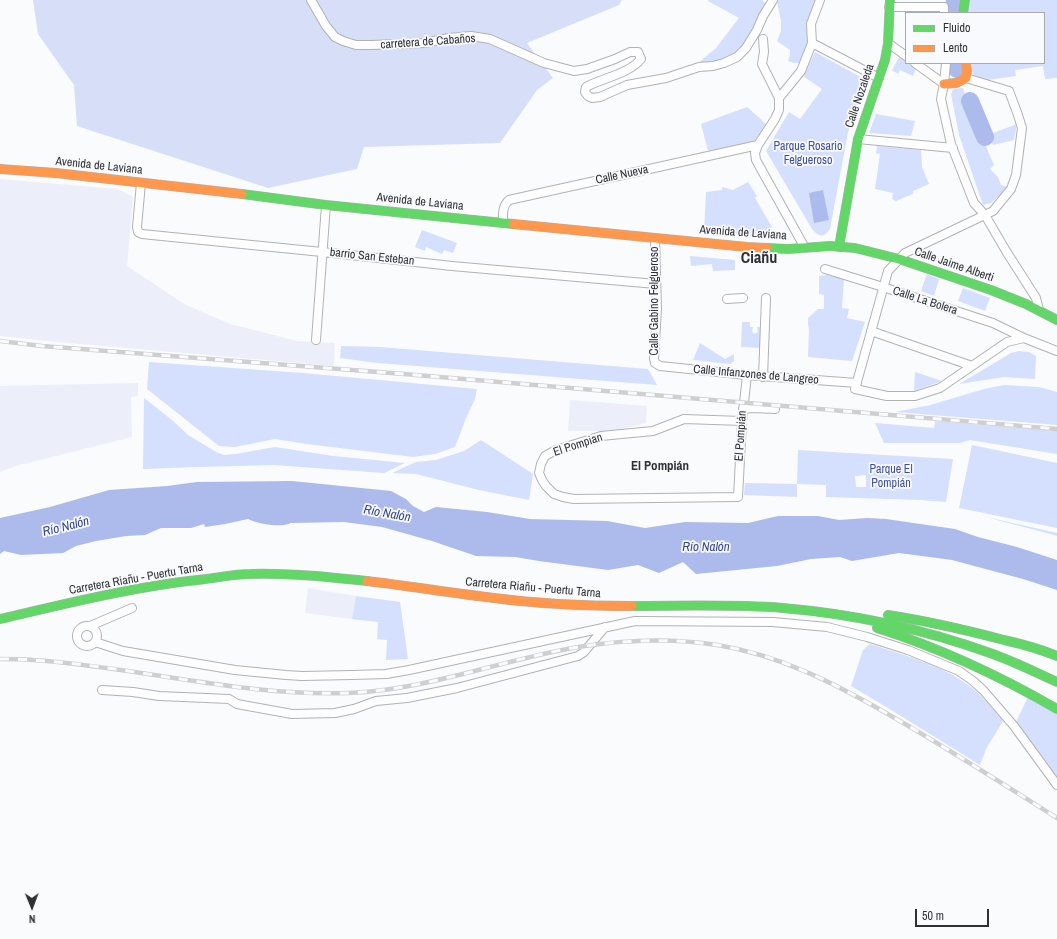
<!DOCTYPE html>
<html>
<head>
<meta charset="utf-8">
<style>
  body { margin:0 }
  #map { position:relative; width:1057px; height:939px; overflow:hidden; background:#fafbfd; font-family:"Archivo Narrow",sans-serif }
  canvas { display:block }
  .legend { position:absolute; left:905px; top:12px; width:140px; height:52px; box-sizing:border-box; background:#f9fafe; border:1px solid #a8a9ad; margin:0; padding:5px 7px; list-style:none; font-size:12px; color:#2f3034 }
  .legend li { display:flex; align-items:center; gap:8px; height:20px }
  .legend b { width:20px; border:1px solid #a8a9ad }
  .north { position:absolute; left:12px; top:887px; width:40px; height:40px; -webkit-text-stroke:3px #f9fafe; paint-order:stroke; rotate:179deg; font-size:11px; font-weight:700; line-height:16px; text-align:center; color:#2f3034 }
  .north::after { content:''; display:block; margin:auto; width:14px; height:18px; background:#2f3034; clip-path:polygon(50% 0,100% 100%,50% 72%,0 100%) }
  .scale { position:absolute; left:915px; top:909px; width:74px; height:18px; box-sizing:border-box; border:2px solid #2f3034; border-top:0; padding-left:5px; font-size:12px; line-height:14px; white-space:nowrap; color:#2f3034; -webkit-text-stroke:3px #f9fafe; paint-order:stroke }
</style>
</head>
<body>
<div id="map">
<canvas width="1057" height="939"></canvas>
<ul class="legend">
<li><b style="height:5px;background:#63d668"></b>Fluido</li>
<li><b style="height:5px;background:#ff974d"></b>Lento</li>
</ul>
<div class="north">N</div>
<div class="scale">50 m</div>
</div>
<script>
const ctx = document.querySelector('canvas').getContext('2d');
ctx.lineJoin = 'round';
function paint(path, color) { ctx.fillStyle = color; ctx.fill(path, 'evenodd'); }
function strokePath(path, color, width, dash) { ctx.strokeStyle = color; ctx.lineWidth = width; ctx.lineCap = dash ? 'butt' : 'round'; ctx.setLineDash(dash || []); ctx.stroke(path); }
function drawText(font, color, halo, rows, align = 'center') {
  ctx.font = font + ' "Archivo Narrow",sans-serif'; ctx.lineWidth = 3.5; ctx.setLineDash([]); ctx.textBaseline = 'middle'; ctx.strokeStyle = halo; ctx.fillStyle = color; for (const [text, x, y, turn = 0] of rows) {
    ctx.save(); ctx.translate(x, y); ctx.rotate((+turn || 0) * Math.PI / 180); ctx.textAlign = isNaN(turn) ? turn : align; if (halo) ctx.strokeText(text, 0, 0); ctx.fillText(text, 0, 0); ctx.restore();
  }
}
paint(new Path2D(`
  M0,179l118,10 15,8 -6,69 59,39 44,19 67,17 38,2 -1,23 -277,-24 -57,-6z
  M138,383v13l-7,1 1,40 -116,29 -16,6v-86z
  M570,400l77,6 -1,17 -32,8h-46z
  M308,588l48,8 -4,23 -47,-6z`), '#eceff9');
paint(new Path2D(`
  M709,0h53l5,5c-8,14 -20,42 -33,50 -10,7 -24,7 -36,8l18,-15 23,-30 -31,-17z
  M778,0h39l-8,43 -9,20h-6l-6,-2 2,-6v-5l-13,-9 4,-10v-10l-4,-19z
  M970,0h87v78l-12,1 -2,-13 -28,4 1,6 -28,4 -15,-5 -2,-12h73v-50h-77z
  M815,52l53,29 -20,51 -18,97c-6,9 -11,8 -18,0l-46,-78 23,-39 11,7 22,-30 -19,-13z
  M899,57l7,4v2h5l6,3 -4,10 -13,-6 -2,4 -6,-4z
  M963,88l7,21 24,56 -4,4 8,8 3,8 8,2 -18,16 -8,2 -24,-70 -8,-41 2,-5z
  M747,107l19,17 -9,14 -4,4 -45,9 -7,-27z
  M876,114l39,7 -4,15 -42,-3z
  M1017,124l-3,16 -21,5 -5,-10z
  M877,146l44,4 1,17 7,17 -16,7v3l-17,7 -4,-2 1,-6 -18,-4 5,-35 -4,-1z
  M748,182l9,14 -2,2 17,29 -6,3v7l-62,-5 2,-40 16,-2v-3l11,3z
  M422,230l35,13 -4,10 -9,-3 -2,4 -16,-7 -1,4 -10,-4z
  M690,256l45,4v10l-22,1 -1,-7 -21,2z
  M927,274l12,5 -5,17 -13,-5z
  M827,275l17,4 -2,29 7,1 -2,9 18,4 -13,39 -44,-4 1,-27 -1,-6v-6l10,-9h6v-14l-5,-1v-18z
  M963,288l27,10 -5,13 -27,-10z
  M742,322h8v5h3l-1,4 2,3 4,-2 -1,-5h4l-1,21 -19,-1z
  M700,343l25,16 9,-5v7l-4,3 -37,-4z
  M341,346l39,1 268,22 9,16 -279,-22 -38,-5z
  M1019,351l10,1 7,4 -1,23 -31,-2 -45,7 52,-31z
  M149,362l154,11 174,16 -2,10 -9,19 -11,29 -20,7 -22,3 -106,-13 -32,-5 -40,8 -16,-1 -72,-57z
  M915,372l27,9 -28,10z
  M1004,385l35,2 18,5v33l-162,-13 35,-7 54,-16z
  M144,398l28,22 16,15 28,17 8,3 12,-1 39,-7 58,9 72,7 -21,10 -110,-8 -78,2 -53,2z
  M935,421l122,10v23l-87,-14 -10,3h-76l-9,-20 59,5z
  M481,440l52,34 -4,26 -50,-10 -63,-16 -24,-1 24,-11 20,-2 28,-9z
  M972,445l85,18v65l-98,-20z
  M798,450l155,9 -7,43 -25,-2 -95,-3v-12l-29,-1v13l-53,-2 1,-12 52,1zM866,475v12h-10l-1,-11z
  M982,516l75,17v3l-3,-1z
  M356,596l44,6 8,57 -22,1 1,-20 -10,-1 1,-17 -26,-3z
  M870,644c31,10 66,19 94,38 15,10 27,25 39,39l-17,28 -6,16 -92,-57 -37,-22 12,-36z
  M1030,693l27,16v76l-43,-59z`), '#d5dffe');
paint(new Path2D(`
  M33,0h589l-3,5 -92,38 26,35 -16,12 -37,53 -136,4 -7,22 -89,19 -191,-62 -3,-41 -36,-51z`), '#d6def8');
paint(new Path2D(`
  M823,190l6,30 -15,3 -5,-30z
  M292,481l99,10 15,8 7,7 11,6 12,-5 51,5 43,7 77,2 38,7 40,-6 63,1 30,-7h40l21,4 28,-2 19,1 69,10 23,8 39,10 40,13v30l-34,-11 -71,-19 -53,-7 -47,8 -12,-4 -29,2 -34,7 -81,8 -13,-12 -24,11 -21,-8 -30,5 -69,-9 -24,-4 -39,-1 -44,-15 -50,-14 -38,-5 -53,1c-10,5 -33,1 -43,-4l-23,5 -20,3 -1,-3 -13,4h-30l-16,7 -19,1 -30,5 -20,5 -13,7 -42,2 -17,-4 -4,3v-36l50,-11 59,-17 58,-4 30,-4z`), '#acbbec');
strokePath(new Path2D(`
  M954,13l1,-13
  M956,63l1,6
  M970,101l15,36`), '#acbbec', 18);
const street = new Path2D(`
  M311,0l15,26 9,11 8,4 13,4h16l52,-2 25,-5 22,-2 19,3 54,24 30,8 13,-2 28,-10 15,-7h8l3,7c-12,15 -39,19 -55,28l-1,5 3,4 4,2 8,-1 27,-12 39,-7 33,-11 14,-1 11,-3 13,-6 9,-9 11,-18 6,-14 10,-16
  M889,7h55v6
  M763,39l1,13 -2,12 17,34v12l-4,9 -17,26 -3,8 1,7 49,88
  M812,43l67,35
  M888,43l18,13
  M915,63l29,21
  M946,63l-2,21 -3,15 10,45 23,59 11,12 21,36 30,47 3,12
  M966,78l43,13 9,24 4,13 -6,47 -5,14 -18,22 -88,42 -17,18 -33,118 32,7h28l25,-8 67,-46 17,-4 33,13
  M779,98l22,-27 11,-28 -1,-19 9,-24
  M858,139l95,9
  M141,183l-4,44 1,5 4,2 190,19 120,13 204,18
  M503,223c0,-8 -1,-17 6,-23l249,-55
  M655,238l2,71 -3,50 1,4 5,3 87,9 110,8
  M825,269l58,18 110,36 31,15
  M727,299l16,-1
  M871,331l101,35
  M316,340l10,-135
  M763,377l3,-79
  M743,409l9,-1 23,1
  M742,421l-58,-2 -31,12 -52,5 -29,9 -16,5 -11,6 -4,8 -2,9 3,7 4,6 8,8 9,3 11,2 164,-2 4,-76 5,-46
  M90,626l42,-18
  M77 636a10 10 0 1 1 20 0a10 10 0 1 1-20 0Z
  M95,642l28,9 112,19 51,5 16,1 50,-1 34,-1 23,-4 226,-49 138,1 54,5 40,10 41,13 51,21 14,10 10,9 31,36 43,59
  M102,690l31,2 26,4 70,3 8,5 55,10 43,-1 19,-4 22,-8 31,-3 50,-10 121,-32 6,-4 21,-25`);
const fast = new Path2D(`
  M963,13l2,-13
  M242,194l84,11 187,19
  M839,247l19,-108 27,-79 3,-17 2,-43
  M767,248l21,1 42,-3 25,2 44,11 92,31 35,14 31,16
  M632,606c50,0 101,-2 151,2 71,6 140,21 207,45 23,8 45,19 67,29
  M888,615c39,6 78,15 116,25 18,4 36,9 53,16
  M0,619c68,-16 136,-33 206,-40 15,-2 30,-5 45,-5 39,-1 77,3 116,7
  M877,628c63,20 123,48 180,81`);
const slow = new Path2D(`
  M944,84l12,-1 10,-5 1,-7 -1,-8
  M0,169l56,4 186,21
  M513,224l234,23 20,1
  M367,581c42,5 85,12 127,17 46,6 92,8 138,8`);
strokePath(street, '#b1b2b4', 10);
strokePath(fast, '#b1b2b4', 10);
strokePath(slow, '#b1b2b4', 10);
strokePath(street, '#fefeff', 8);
strokePath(fast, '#63d668', 9);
strokePath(slow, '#ff974d', 9);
const rail = new Path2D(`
  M0,341l42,5 362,28 653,55
  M0,659c11,0 22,0 33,1 106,7 210,37 316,33 78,-3 152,-33 229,-46 44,-7 94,-9 139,-2 62,10 115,37 169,68 58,33 114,69 171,105`);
strokePath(rail, '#cfcfcf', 4.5);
strokePath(rail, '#f9fafe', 3, [9]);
drawText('12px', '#2f3034', '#f9fafe', [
  ["carretera de Cabaños",428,42,-4],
  ["Calle Nozaleda",860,96,-71],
  ["Avenida de Laviana",99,166,6],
  ["Calle Nueva",622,175,-12],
  ["Avenida de Laviana",420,202,6],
  ["Avenida de Laviana",743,233,4],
  ["barrio San Esteban",372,257,6],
  ["Calle Jaime Alberti",954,265,19],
  ["Calle Gabino Felgueroso",655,301,-90],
  ["Calle La Bolera",925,301,18],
  ["Calle Infanzones de Langreo",756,375,5],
  ["El Pompián",741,436,-86],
  ["El Pompian",578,445,-18],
  ["Carretera Riañu - Puertu Tarna",136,579,-10],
  ["Carretera Riañu - Puertu Tarna",533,588,5]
]);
drawText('12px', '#3c4ea1', '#f9fafe', [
  ["Parque Rosario",808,147],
  ["Felgueroso",808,161],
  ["Parque El",891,470],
  ["Pompián",891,484]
]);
drawText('bold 13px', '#2f3034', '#f9fafe', [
  ["El Pompián",660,467]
]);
drawText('italic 13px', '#334496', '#f9fafe', [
  ["Río Nalón",387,514,10],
  ["Río Nalón",66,527,-14],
  ["Río Nalón",706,548]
]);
drawText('bold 16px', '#2f3034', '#f9fafe', [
  ["Ciañu",759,259]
]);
</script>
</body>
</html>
